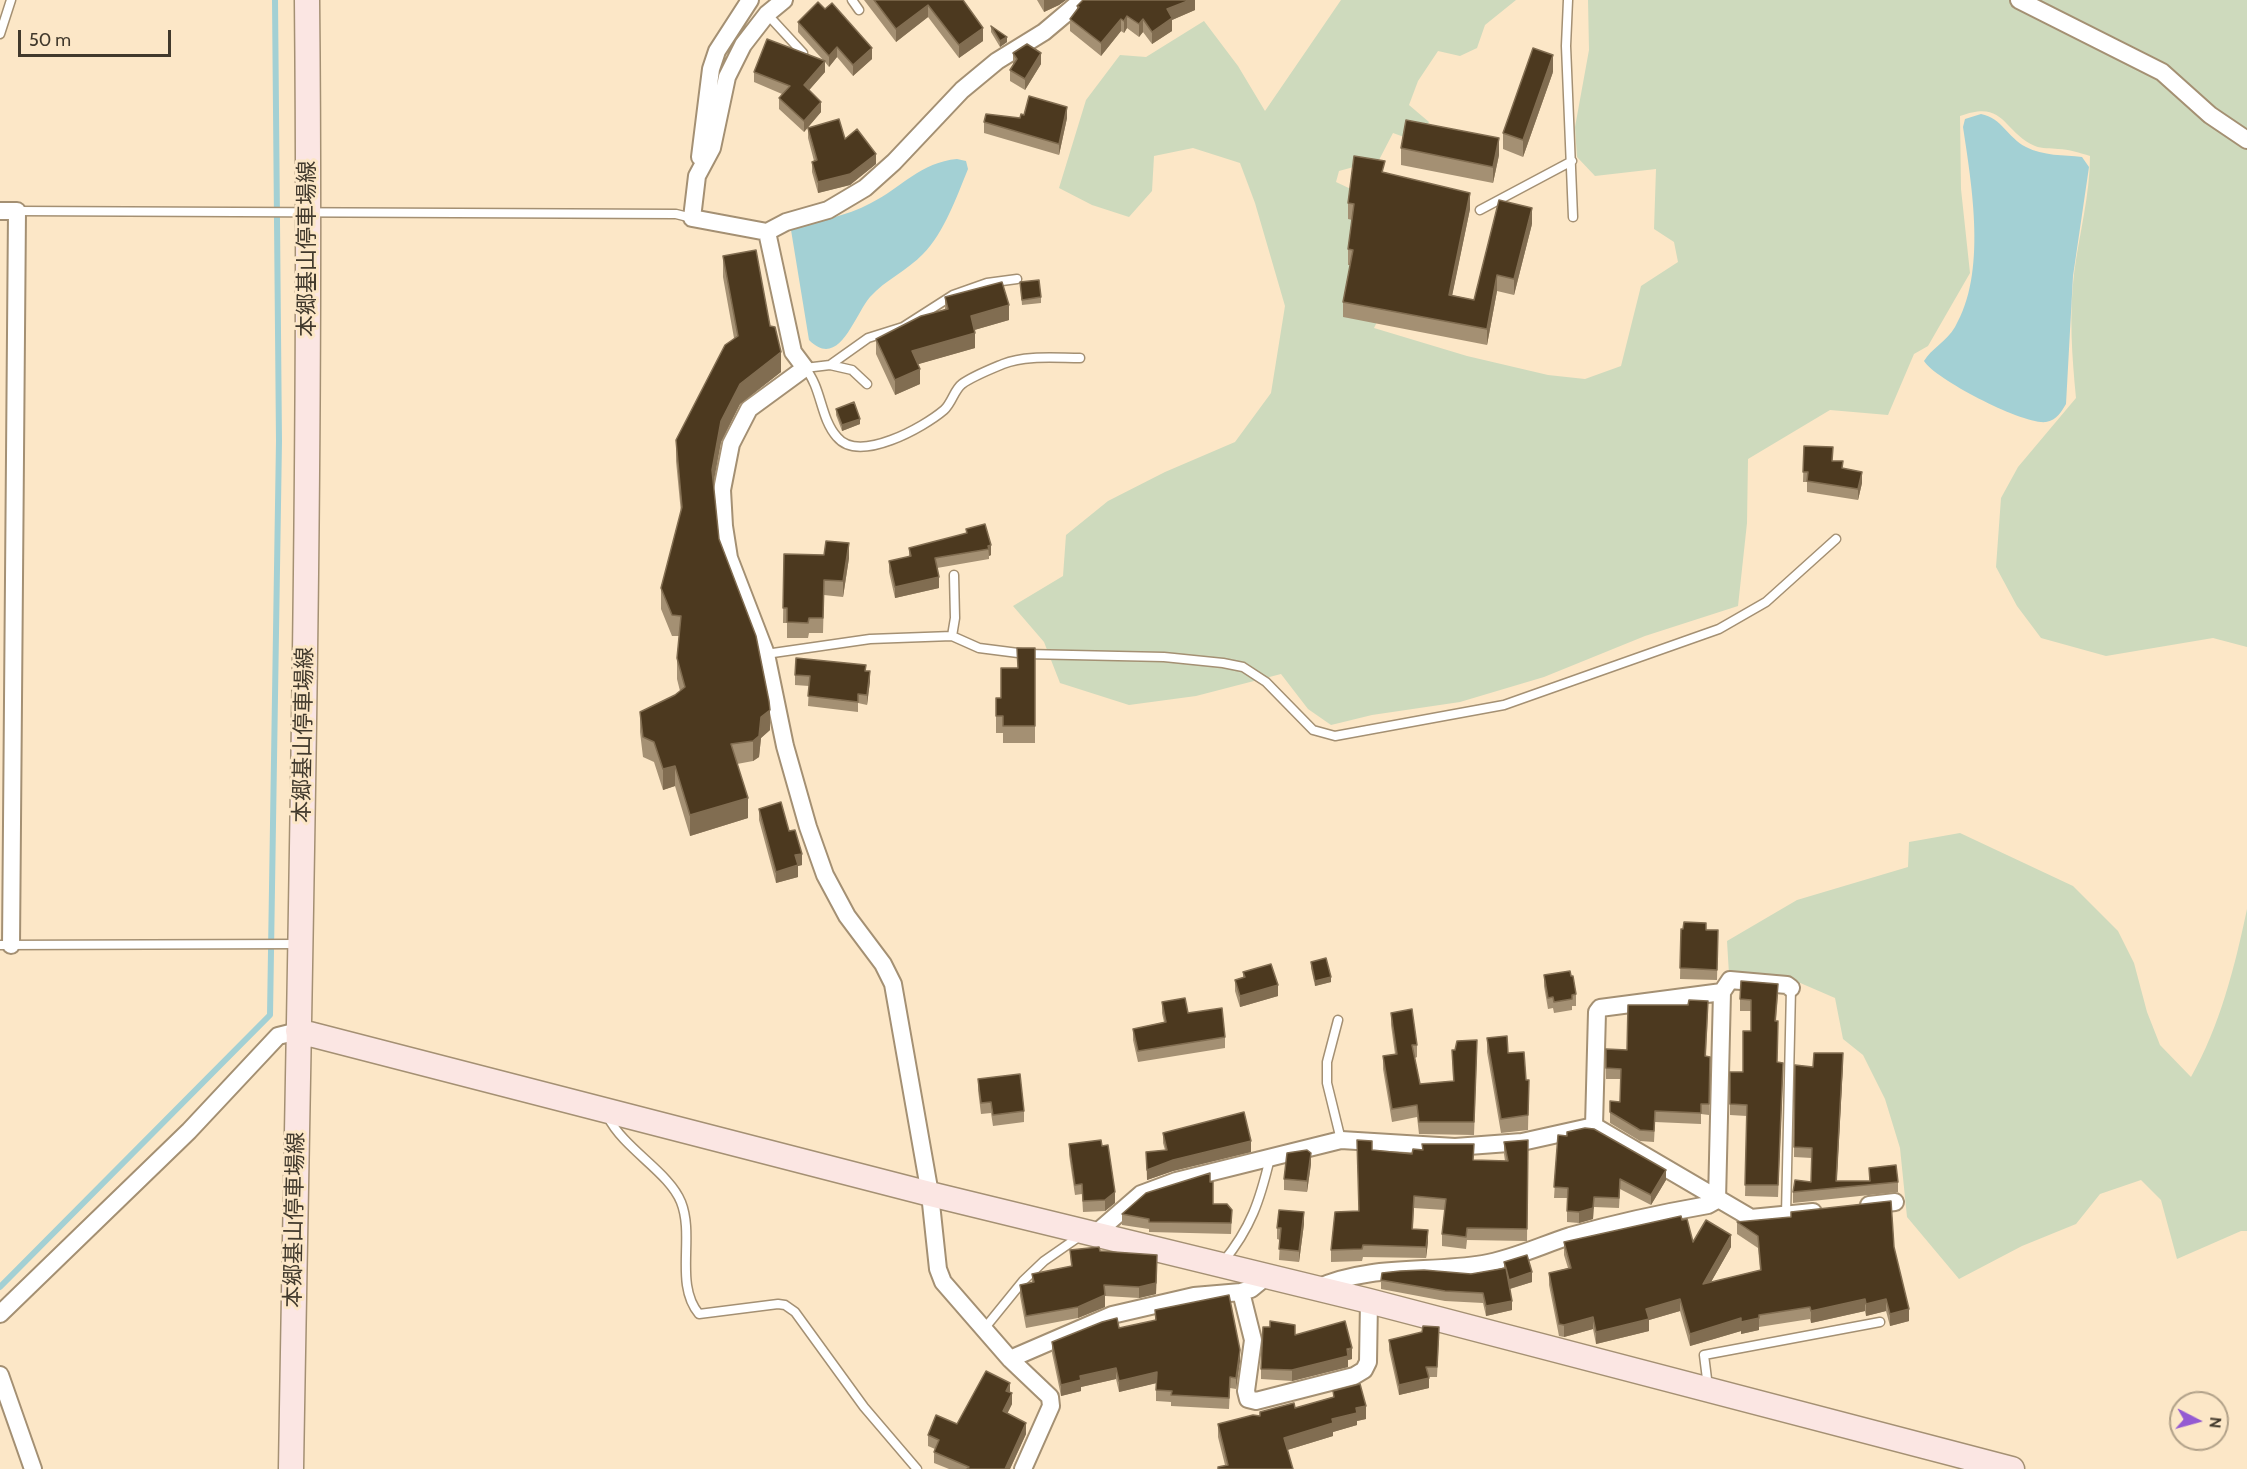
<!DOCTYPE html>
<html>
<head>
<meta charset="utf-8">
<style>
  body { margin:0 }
  #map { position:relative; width:2247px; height:1469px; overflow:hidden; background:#fce7c7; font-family:Cabin,sans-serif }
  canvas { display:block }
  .north { position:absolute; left:2169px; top:1391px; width:60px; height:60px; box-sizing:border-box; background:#fce7c7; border:2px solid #b1a189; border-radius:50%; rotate:96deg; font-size:16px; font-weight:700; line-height:24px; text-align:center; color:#41392c }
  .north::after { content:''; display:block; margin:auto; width:21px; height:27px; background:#945ad2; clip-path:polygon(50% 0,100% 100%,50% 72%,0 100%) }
  .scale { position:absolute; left:18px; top:30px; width:153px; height:27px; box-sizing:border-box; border:3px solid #41392c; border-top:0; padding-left:8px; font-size:18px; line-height:21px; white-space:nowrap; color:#41392c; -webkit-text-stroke:4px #fce7c7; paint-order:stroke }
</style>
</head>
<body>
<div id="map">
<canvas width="2247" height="1469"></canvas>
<div class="north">N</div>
<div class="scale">50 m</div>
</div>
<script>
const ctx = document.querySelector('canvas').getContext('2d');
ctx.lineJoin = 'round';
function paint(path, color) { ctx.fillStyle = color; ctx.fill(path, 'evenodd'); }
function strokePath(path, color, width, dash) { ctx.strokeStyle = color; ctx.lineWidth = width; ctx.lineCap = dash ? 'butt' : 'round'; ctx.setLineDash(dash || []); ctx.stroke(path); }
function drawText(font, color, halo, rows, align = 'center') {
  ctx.font = font + ' Cabin,"Noto Sans JP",sans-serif'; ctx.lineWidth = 6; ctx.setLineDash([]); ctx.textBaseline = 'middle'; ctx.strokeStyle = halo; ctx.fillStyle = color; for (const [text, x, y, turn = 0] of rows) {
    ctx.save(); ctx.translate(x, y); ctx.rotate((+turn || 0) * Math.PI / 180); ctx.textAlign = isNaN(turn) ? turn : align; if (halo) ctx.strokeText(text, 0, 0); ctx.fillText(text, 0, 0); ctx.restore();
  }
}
paint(new Path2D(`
  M1341,0h175l-31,25 -8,23 -17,8 -22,-5 -20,30 -9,24 20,17 -11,20 -25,-9 -14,27 -40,11 -3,11 19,9 45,85 -26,52 93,28 81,19 37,4 36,-13 20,-80 37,-24 -4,-20 -20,-13 2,-60 -61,7 -18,-19 -2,-30 14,-77 -1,-50h659v647l-34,-9 -107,18 -65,-18 -24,-32 -21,-39 5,-69 17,-31 58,-69c-4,-42 -7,-82 -2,-124 5,-39 16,-79 16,-118 -10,-3 -21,-7 -32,-7 -7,-1 -16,0 -23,-3 -33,-15 -30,-47 -75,-30l1,73 9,84 -42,73 -14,8 -26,61 -58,-5 -82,49 -1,64 -9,83 -93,30 -101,41 -84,25 -88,13 -41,10 -23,-16 -27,-35 -85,22 -67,9 -69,-22 -16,-41 -31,-36 50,-30 3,-41 42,-34 57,-29 70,-30 36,-49 14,-87 -30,-103 -15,-40 -47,-15 -39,8 -2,35 -23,26 -37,-12 -33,-17 27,-88 34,-45 26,2 58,-36 34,45 27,45z
  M1960,833l113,53 45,45 16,32 13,49 13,33 31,32c29,-51 44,-111 56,-168v322h-6l-64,28 -16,-59 -20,-20 -41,14 -24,30 -54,22 -63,33 -52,-62 -7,-69 -15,-49 -22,-44 -20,-16 -8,-41 -37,-16 -69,-8 -2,-33 70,-41 111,-33 1,-25z`), '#cedabd');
paint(new Path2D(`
  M1981,114c21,4 27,24 45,33 17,9 38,8 56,10l7,10 -16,109 -7,128c-5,8 -9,16 -20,18 -22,3 -110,-42 -122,-61 7,-12 23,-20 31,-34 32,-54 17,-140 8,-200l2,-8z
  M957,159l9,2 2,8c-11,27 -24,64 -45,85 -15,16 -38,26 -53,43 -16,19 -31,73 -61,43l-18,-110c26,-10 55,-13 80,-27 30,-15 50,-41 86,-44z`), '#a3d0d4');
strokePath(new Path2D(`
  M0,1287l270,-272 9,-574 -4,-441`), '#a3d0d4', 6);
const lane = new Path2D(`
  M852,0l7,10
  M1568,0l-2,46 7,171
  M767,14l36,39
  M0,34l11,-34
  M1480,210l92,-49
  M17,211l659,3 16,4
  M830,365l22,5 15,14
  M805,368c17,20 15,50 32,69 22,27 87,-10 107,-27 8,-7 10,-20 18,-26 11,-8 29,-15 41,-20 23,-9 53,-6 77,-6
  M805,368l25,-3 38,-27 35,-11 50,-32 34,-12 30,-4
  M952,636l3,-18 -1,-43
  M766,654l104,-15 82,-3 27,12 47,6 138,3 59,6 20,4 23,15 47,48 22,6 169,-31 215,-76 47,-27 70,-63
  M0,945l300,-1
  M1338,1020l-11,42v21l14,57
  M608,1117c16,32 61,55 73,85 14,35 -7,82 18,112l79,-10 7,1 10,7 69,95 53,62
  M1786,1215l5,-227
  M1223,1262c28,-34 37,-62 47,-104
  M984,1329l39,-48 21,-20 36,-25
  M1708,1387l-4,-32 176,-33`);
const street = new Path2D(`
  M784,0l-17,14 -24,31 -16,32 -15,71 -15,28 -5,42 75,14 19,-10 42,-12 37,-22 29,-26 68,-72 35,-29 47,-29 38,-32
  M2019,0l143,72 48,43 37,25
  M700,157l11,-88 6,-18 33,-51
  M0,211h17l-6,734
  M767,232l26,120 12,16 -56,41 -18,35 -9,46 2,36 5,32 37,96 19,92 23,81 17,48 22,41 36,48 10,20 37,210 8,75 5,13 67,77 40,38 1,9 -28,63
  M1594,1126l3,-114 3,-4 122,-16 8,-12 57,5 4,3
  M1869,1205l26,-3
  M1095,1234l46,-40 35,-13 165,-41 114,7 67,-5 72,-16 157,92 62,-6
  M1317,1288c54,-24 110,-15 166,-24 30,-5 59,-19 87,-28 46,-13 92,-23 138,-31l9,-5 5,-208
  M1241,1292l12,48 -7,51 2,8 8,2 98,-25 10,-6 4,-8 1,-61
  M0,1314l189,-183 89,-95 20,-5
  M1010,1359l102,-44 82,-19 47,-4 10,-3 16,-13
  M0,1375l33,94`);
const secondary = new Path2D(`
  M298,1031l632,163 439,107 643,168
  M291,1469c8,-490 21,-979 16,-1469`);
strokePath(lane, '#a49073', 11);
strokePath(street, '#a49073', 20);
strokePath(secondary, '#a49073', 27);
strokePath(lane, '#fff', 8);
strokePath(street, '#fff', 16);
strokePath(secondary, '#fbe6e3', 24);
paint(new Path2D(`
  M864,0h100l-1,1 20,40 -24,17 -31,-41 -32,25z
  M1037,0h29l-7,5 -15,7z
  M1195,0v10l-23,10v11l-20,13 -9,-12 -4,5 -12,-9 -3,5 -3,-2 -20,25 -31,-25v-12l7,-9v-4z
  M798,22l74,37 -19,17 -16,-19 -8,10 -4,-5v10l-16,18 12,22 -17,20 -25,-23v-11l3,-4 -28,-12v-10l70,-11 -26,-29z
  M991,26l16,16 -7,5 -9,-15z
  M1013,53l28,11 -16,26 -15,-9v-11l3,-5z
  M1553,72l-30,85 -20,-8v-16z
  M1024,115l43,3 -8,37 -75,-22v-11l36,-4z
  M808,128l37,11 31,25 -26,21 -32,8 -6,-21v-10l2,-1 -6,-23z
  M1401,148l98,7 -6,28 -92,-18z
  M1385,172l85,37 -18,86 22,5 58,-76 -18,71 -17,-4 -10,54 -144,-28v-15l7,-37h-2v-16l4,-29 -4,-1v-16z
  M723,256l47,70 11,46 -41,32 -19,38 -8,41 6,56 51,191 -9,8 -2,19 -6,4 -16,3 11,54 -58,18 -15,-50 -12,4 -9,-28 -11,-5 -3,-25v-20l35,-17 5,-4 -3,-12v-21l2,-22h-7l-11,-27v-21l20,-75 -5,-52v-21l58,-102 -11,-61z
  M1020,282l21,15v6l-19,2z
  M945,297l64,23 -35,10 1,18 -57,16 2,20 -25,11 -19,-41v-15l69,-30z
  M836,409l24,15 -18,7 -6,-16z
  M1804,446l29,15 29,22 -4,17 -51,-8v-10h-4z
  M985,524l6,31 -2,1v3l-52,9 2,20 -44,10 -6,-26v-11l20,-4v-9l57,-14v-5z
  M784,554l65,4 -6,39 -19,-2 -1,38h-14l-1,5h-21v-15h-4z
  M1035,648v95h-32v-10h-7v-35h5l16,-30z
  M866,671l4,10 -3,24 -9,-2v9l-50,-6 1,-20 -14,-1v-10z
  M759,809l30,22 13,34 -4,1v11l-22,6 -17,-63z
  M1681,929l37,1 -1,50 -37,-1z
  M1311,962l20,20 -16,4 -4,-18z
  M1243,972l35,24 -38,11 -5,-16v-11l8,-3z
  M1544,975l27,1 5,18v12h-4v4l-18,3 -1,-5 -5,1 -4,-23z
  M1778,995l-2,26 1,41 6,12 -5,123 -33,-1 2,-80 -17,-1v-43h13l8,-41v-20h-11v-12z
  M1162,1002l63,35v11l-87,14 -5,-22v-11l31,-7 -2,-9z
  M1708,1012l-2,45h4l-1,58 -8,-1v10l-46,-2 -1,20 -14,-1 -30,-18v-11l10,-10 1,-23h-15v-11l21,-18z
  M1391,1013l26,32v12l-2,1 5,26 33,-3 -1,-31 25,3 -3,82 -55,-1 -2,-17 -25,5 -9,-53v-13l12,-2 -4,-29z
  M1487,1038l21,15 18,27h3l-1,50 -27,3 -14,-81z
  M1843,1063l-6,118h32v-13l29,14v10l-105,11v-11l18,-10 1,-24 -18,-1 1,-92 18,2z
  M978,1079l46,32v11l-31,4 -2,-13 -10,1 -3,-24z
  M1163,1133l88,19 -78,19 -26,9 -1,-28 19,-2 -2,-7z
  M1558,1135l108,45 -15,25 -31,-16 -1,19 -25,-1 -1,12 -14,4 -12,-1v-24h-13z
  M1528,1140l-1,101 -60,-1 -1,9 -24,-3v-12l3,-24 -31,-2 -1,21 15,13 -2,16 -63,-1 -1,4 -31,1v-12l27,-39 14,-61 40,4 10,-4v-6l52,16 31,1 -1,-7v-12z
  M1069,1144l33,2 13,57 -10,8 -22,1 -1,-18 -7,1 -6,-40z
  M1311,1164l-4,28 -23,-2v-11z
  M1210,1182l3,22 19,6 -1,24 -82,-2v-3l-27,-4v-11z
  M1682,1220l11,22 38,5 -20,35 49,-12 -2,-22 -21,-14v-12l157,25 15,74 -19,5 -4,-15 -20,5 -1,-5 -54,12 -1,-4 -51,8v3l-18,4v-3l-51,15 -10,-35 -31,9v11l-53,13 -3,-15 -29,8 -5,-1 -10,-51v-12l19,-5 -4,-13v-13z
  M1304,1224l-5,38 -20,-2 1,-20 -3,-1v-11z
  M1070,1250l30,1 57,15 -1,28 -17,4 -34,-2v11l-27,11 -52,10 -6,-32v-11l12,-2v-9l39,-7z
  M1504,1262l28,20 -22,7 2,21 -26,6 -3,-13 -38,-2 -64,-12v-9l90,-6 33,-6z
  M1155,1310l85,51 -4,28 -6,-1 -1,21 -58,-3v-4l-15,-1v-18l-37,9 -3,-13 -35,8v4l-20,5 -9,-43v-11l103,-21z
  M1295,1335l57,24 -4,1v7l-56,14 -31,-2v-10z
  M1439,1337l-2,40h-8v11l-30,7 -10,-45v-10z
  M1333,1391l33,28 -9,2v4l-24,7v4l-46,14 -62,15 -7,-28v-13l77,-16 38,-11z
  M1010,1393l2,11 -5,10 19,20 -16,35h-61l-15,-6v-11l1,-3 -7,-3v-11l29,-11z`), '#a49073');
paint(new Path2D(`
  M1044,0h22l-7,5 -15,7z
  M1190,0h5v10l-23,10v11l-20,13v-12l15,-23z
  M928,5v12l-32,25v-13z
  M1127,16v12l-3,5v-12z
  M1121,19v12l-20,25v-13z
  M1143,19v13l-4,5v-13z
  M983,28v13l-24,17v-13z
  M1007,37v5l-7,5v-6z
  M837,47v10l-8,10v-11z
  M872,48v11l-19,17v-11z
  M1041,53v11l-16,26v-11z
  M1553,55v17l-30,85v-17z
  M825,61v11l-21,24v-11z
  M821,102v10l-17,20v-11z
  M1067,107v11l-8,37v-11z
  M1499,138v17l-6,28v-16z
  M876,154v10l-26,21 -32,8v-11z
  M1470,193v16l-21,102v-16z
  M1532,208v16l-18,71v-16z
  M1497,275v16l-10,54v-16z
  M1009,305v15l-38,11v-15z
  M975,333v15l-63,18v-15z
  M781,352v20l-41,32 -19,38 -9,49v-21l9,-49 19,-37z
  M920,369v15l-25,11v-15z
  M860,419v5l-18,7v-6z
  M1862,472v11l-4,17v-11z
  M849,543v15l-6,39v-16z
  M991,545v10l-2,1 -1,-10z
  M939,577v11l-44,10v-11z
  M870,671v10l-3,24v-10z
  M770,710v20l-9,8 -2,19 -6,4v-20l8,-24z
  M675,766v20l-12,4v-21z
  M748,798v20l-58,18v-21z
  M802,854v11l-4,1v11l-22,6v-11l19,-17z
  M1331,977v5l-16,4v-5z
  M1278,985v11l-38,11v-11z
  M1843,1053v10l-7,128v-10z
  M1251,1141v11l-78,19 -26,9v-10l26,-10z
  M1311,1153v11l-4,28v-11z
  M1666,1170v10l-15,25v-10z
  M1115,1192v11l-10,8v-11z
  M1594,1197l-1,22 -14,4v-11z
  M1304,1212v12l-5,38v-11z
  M1428,1230v12l-2,16v-11z
  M1731,1235v12l-28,49v-12z
  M1157,1255l-1,39 -17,4v-11z
  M1532,1272v10l-23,7v-9z
  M1105,1295v12l-27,11v-11z
  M1680,1299v12l-31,9v11l-53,13v-12l50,-23z
  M1865,1299v12l-54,12v-12z
  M1886,1299v12l-20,5v-12z
  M1512,1301v9l-26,6v-10z
  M1909,1309v12l-19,5v-12z
  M1593,1317v12l-29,8v-12z
  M1741,1318v13l-51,15v-12z
  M1759,1318v12l-18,4v-12z
  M1352,1348v11l-4,1v7l-56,14v-11z
  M1240,1350v11l-4,28v-11z
  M1116,1368v11l-35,8v4l-20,5v-11l19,-9z
  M1157,1372v11l-38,9v-11z
  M1429,1378v10l-30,7v-10z
  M1010,1383v10l-4,-2z
  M1012,1393v11l-9,18v-11z
  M1366,1406v13l-9,2v4l-24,7v4l-49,15v-13l48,-19 24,-11z
  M1026,1423v11l-16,35h-5z`), '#816d51');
const building = new Path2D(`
  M874,0h89l20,28 -24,17 -31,-40 -32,24z
  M1083,0h107l-23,9 5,9 -20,14 -9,-13 -4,5 -12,-8 -3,5 -3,-2 -20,24 -31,-24 9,-12 -2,-1z
  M818,2l7,7 7,-6 40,45 -19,17 -16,-18 -8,9 -31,-34z
  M991,26l16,11 -7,4z
  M767,39l58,22 -21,24 17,17 -17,19 -25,-23 11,-12 -36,-14z
  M1027,44l14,9 -16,26 -15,-9 7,-11 -4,-6z
  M1533,48l20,7 -30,85 -20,-7z
  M1029,96l38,11 -8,37 -75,-22 2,-8 34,4 1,-4 3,1z
  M839,119l6,20 12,-10 19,25 -26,20 -32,8 -6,-20 5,-2 -9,-32z
  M1406,120l93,18 -6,29 -92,-19z
  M1354,156l31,5 -3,11 88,21 -21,102 25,5 25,-100 33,8 -18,71 -17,-4 -10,54 -144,-27 10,-52 -5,-1 6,-45 -6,-1z
  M756,250l14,76 5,1 6,25 -41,32 -19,37 -9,49 7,69 37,97 13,65 1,9 -9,7 -2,19 -6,5 -22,3 17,54 -58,17 -15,-49 -12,3 -9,-27 -11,-5 -3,-25 35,-17 10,-8 -8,-29 4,-42 -9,-1 -11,-27 21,-81 -6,-67 49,-95 13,-9 -15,-80z
  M1039,280l2,17 -19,3 -2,-18z
  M1002,282l7,23 -38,11 4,17 -63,18 8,18 -25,11 -19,-41 45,-23 27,-7 -3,-12z
  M854,402l6,17 -18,6 -6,-16z
  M1804,446l29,1 -1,14h11l-1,7 20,4 -4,17 -51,-8 1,-9h-5z
  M985,524l6,21 -3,1 1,3 -54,9 4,19 -44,10 -6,-26 22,-5 -2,-8 58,-15 -1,-4z
  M826,541l23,2 -6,38 -19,-1 -1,38h-14l-1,5 -21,-1v-14h-4l1,-54 40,1z
  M1017,648h18v78h-32v-10h-7v-18h5v-30h17z
  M796,658l70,7 -1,6h5l-3,24 -9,-1v8l-50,-6 2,-20 -15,-1z
  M781,802l8,29 6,-1 7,24 -7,1 3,10 -22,7 -17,-63z
  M1684,922l22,1v7h12l-1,40 -37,-2 1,-39h2z
  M1326,958l5,19 -16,4 -4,-19z
  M1271,964l7,21 -38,11 -5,-16 10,-3 -2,-5z
  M1570,971l1,5h2l3,18 -4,1v4l-18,3 -1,-5 -5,1 -4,-23z
  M1741,981l37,3 -3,37h3l-1,41 6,1 -5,122h-33l2,-80 -17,-1v-32h13v-41h8v-31l-11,-1z
  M1185,998l3,15 34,-5 3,29 -87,14 -5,-22 33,-7 -4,-20z
  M1689,1000l19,1 -3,55 5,1 -1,47h-8v9l-46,-2 -1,20 -14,-1 -30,-18v-11l10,1 1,-33 -15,-1v-19l21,1 1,-45h60z
  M1412,1009l5,36h-5l8,39 34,-3 -2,-31h3l2,-9 20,-1 -3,82h-55l-2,-17 -25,4 -9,-53 14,-2 -6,-41z
  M1507,1036l1,17 16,-1 2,28h3l-1,35 -27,4 -14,-81z
  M1814,1053h29l-7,128h34l-1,-13 27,-3 2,17 -105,10 2,-12 16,2 1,-34 -18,-1 1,-82 18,2z
  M1020,1074l4,37 -31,4 -2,-13 -10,1 -3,-24z
  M1244,1112l7,29 -78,19 -26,10 -1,-18 21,-2 -4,-17z
  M1585,1128l9,1 72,41 -15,25 -31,-16 -1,19 -25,-1 -1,11 -14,4 -12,-1 1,-23 -14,-1 4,-52 9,1v-4z
  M1101,1140l1,6 6,-1 7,47 -10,8 -22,1 -1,-17 -7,1 -6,-41z
  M1357,1140l15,1v9l40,4 1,-5 10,1 -1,-6h52l-1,16 35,1 -4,-19 24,-2 -1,89 -60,-1 -1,9 -24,-3 4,-35 -32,-3 -2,33 16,1 -2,17 -63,-2 -1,4 -31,1 4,-38 24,-1z
  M1307,1150l4,3 -4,28 -23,-2 3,-26z
  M1210,1173v9h3v22h14l5,6 -1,13 -82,-1v-3l-27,-5 24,-21z
  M1891,1201l3,46 15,62 -19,5 -4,-15 -20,5 -1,-5 -54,12 -1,-4 -51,8v3l-18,4v-4l-51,16 -10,-35 -34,10 3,10 -53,13 -3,-15 -29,8 -5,-1 -10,-51 22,-5 -7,-26 117,-26 1,4 5,-1 6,23 13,-22 25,15 -28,49 58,-14 -3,-34 -21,-14 54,-5v-5z
  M1279,1210l25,2 -5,39 -20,-2 2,-21h-4z
  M1099,1247l1,4 57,4 -1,28 -17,4 -35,-2 1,10 -27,12 -52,9 -6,-31 14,-3 -2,-8 40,-8 -2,-16z
  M1527,1255l5,17 -23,8 -3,-12 6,33 -26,5 -3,-13 -38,-2 -64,-11 1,-7 18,-2 24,-1 47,4 35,-6 -2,-6z
  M1229,1295l11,55 -4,28 -6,-1 -1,21 -58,-3 1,-4 -16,-1 1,-18 -38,9 -3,-13 -36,8 1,4 -20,5 -9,-43 50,-20 15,-4 2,10 37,-8 -1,-10z
  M1270,1321l25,4v10l50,-14 7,27 -5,1 1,7 -56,14 -31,-1 2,-42h7z
  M1423,1326l16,1 -2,40h-11l3,11 -30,7 -10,-45 33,-8z
  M986,1371l24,12 -4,8 6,2 -9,18 23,12 -21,46h-38l2,-2 -35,-15 5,-12 -11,-5 8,-20 21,9z
  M1360,1384l6,22 -10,2 1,5 -25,6 1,4 -49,15 9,31h-75v-2l10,-2 -10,-41 35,-9 7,1v-4l34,-9 1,5 39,-11 -1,-6z`);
paint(building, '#4c391f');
strokePath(building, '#816d51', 1.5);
drawText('22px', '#41392c', '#fce7c7', [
  ["本郷基山停車場線",308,249,-90],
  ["本郷基山停車場線",304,735,-89],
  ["本郷基山停車場線",295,1220,-89]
]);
</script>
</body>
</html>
